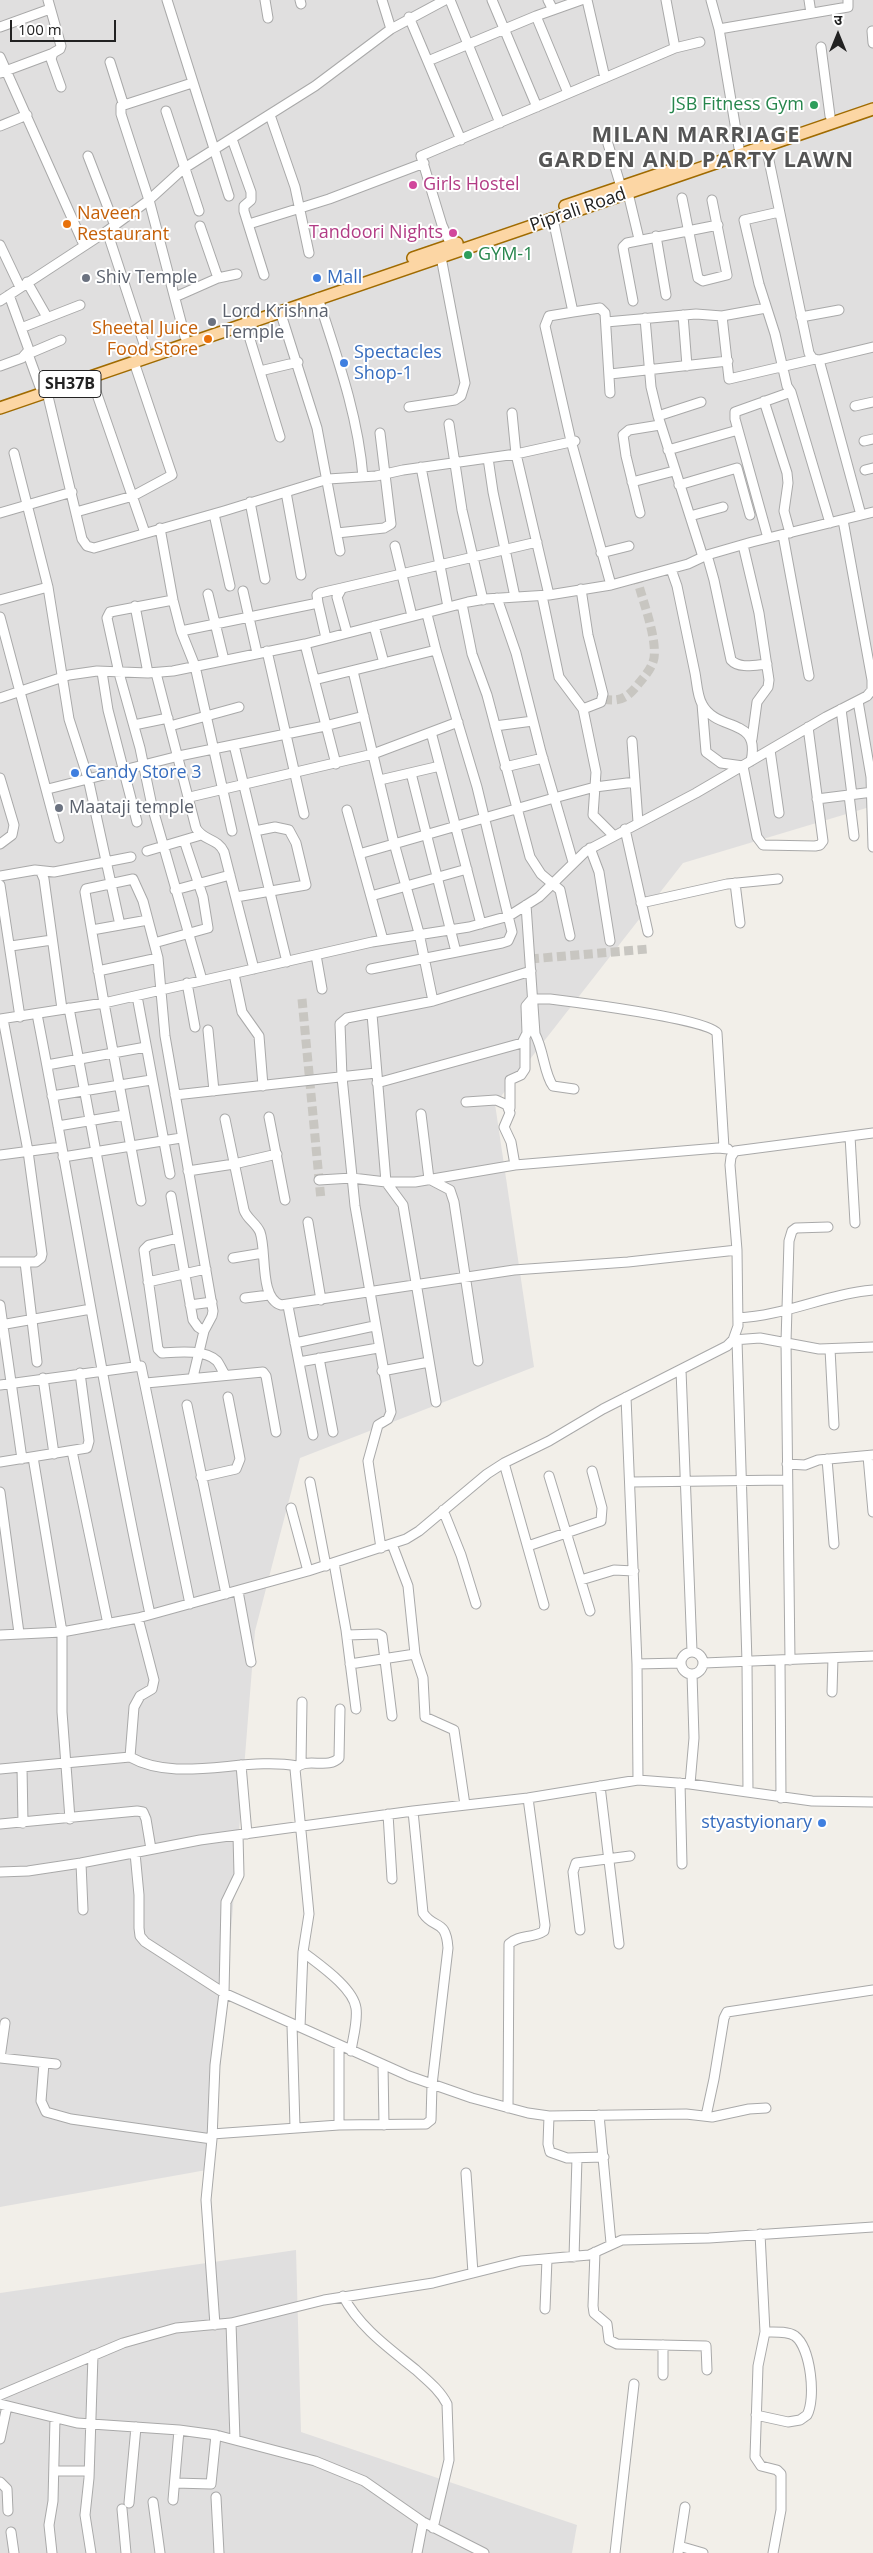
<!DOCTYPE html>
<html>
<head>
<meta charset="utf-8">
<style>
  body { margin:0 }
  #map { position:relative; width:873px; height:2553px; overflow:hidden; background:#f2efe9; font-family:"Open Sans","Noto Sans Devanagari",sans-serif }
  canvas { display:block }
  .north { position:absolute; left:813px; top:10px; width:50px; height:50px; -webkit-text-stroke:4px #fff; paint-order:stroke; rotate:0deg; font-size:14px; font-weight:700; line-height:20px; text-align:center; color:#222 }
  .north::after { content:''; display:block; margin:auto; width:18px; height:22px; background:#222; clip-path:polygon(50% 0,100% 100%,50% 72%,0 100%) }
  .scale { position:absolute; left:10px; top:20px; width:106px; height:22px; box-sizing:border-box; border:2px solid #222; border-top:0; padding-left:6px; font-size:15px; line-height:18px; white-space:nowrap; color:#222; -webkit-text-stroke:4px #fff; paint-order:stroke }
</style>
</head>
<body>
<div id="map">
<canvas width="873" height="2553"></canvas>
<div class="north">उ</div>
<div class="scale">100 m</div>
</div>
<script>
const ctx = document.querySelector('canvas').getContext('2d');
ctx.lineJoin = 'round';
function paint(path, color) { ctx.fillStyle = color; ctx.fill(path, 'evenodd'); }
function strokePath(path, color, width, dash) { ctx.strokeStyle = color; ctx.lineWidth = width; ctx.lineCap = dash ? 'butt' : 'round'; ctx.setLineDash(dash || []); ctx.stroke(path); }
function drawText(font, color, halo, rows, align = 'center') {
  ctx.font = font + ' "Open Sans",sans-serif'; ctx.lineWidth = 4; ctx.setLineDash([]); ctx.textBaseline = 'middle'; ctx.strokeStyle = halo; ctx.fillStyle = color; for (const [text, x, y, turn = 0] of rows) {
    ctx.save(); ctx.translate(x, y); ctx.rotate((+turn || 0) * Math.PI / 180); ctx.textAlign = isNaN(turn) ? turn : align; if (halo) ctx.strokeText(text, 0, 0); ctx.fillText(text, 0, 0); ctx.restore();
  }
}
paint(new Path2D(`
  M0,0h873v806l-190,57 -188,241 39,263 -234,91 -45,173 -43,538 -212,38z
  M296,2250l5,182 276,93 -5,28h-572v-260z`), '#e0dfdf');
strokePath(new Path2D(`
  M603,699c15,3 23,0 33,-12 7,-9 16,-18 18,-29 3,-22 -12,-58 -17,-80
  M530,959l118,-10
  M302,999l19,201`), '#c8c6c1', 9, [9, 4.5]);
const minor = new Path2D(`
  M48,0l13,46 -1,3 -7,4 -2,6 10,28
  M167,0l62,196
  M265,0l3,18
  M300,0l1,4
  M382,0l9,29
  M450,0l50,123
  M492,0l45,107
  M548,0l5,10
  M587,0l18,78
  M666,0l9,48
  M711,0l8,29 20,119
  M809,0l2,13
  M409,17l52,123
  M0,27l50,-18
  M719,29l129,-22v-7
  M872,31l1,12
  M821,47l9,69
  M0,57l84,188
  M428,61l108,-45
  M110,62l13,41
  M0,73l51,-19
  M568,93l-32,-77 45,-16
  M166,111l33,100
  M270,115l25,72 14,66
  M0,126l27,-11
  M232,139l19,53v8l-7,6v5l20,64
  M608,144l13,43
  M766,146l43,207 4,6 6,1 54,-13
  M88,156l27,70
  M628,193l11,46
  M682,198l16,80 5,3 24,-6 -15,-75
  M553,219l20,93 -24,4 -4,10 26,115 40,144
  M249,224l80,-25 95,-36
  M107,231l39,119
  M656,236l10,59
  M0,245l20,42
  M451,245l-9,-20 -21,-69 254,-108 25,-6
  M218,278l19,-4
  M27,282l20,35
  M175,297l43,-19 -18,-52
  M318,298c19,59 40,117 45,179
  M0,301l107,-70 42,-31 34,-31 132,-83 76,-57 54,-29
  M633,301l-9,-48 -1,-6 4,-4 91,-18
  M280,311l37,117 23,123
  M573,312l27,-4 5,5 5,80
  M683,315l4,51
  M722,316l7,63 86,-20
  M801,317l38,-7
  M645,318l6,69 7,29 45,141
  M606,322l90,-8 26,2 44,-8
  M245,323l35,114
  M21,328l59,-23
  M185,337l-36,-137 -28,-86v-8l71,-23
  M61,340l-33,14 12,33 7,5 35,147 5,7 7,2 130,-37 104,-32 48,-3 27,-6 113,-16 59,-13
  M819,360l42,155
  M0,366l22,-8 7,-8 -20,-55
  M260,371l38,-9
  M610,374l118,-13
  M91,377l54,156
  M791,392l39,131
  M764,401l23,72 1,10 -4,28 6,22
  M855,406l18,-4
  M409,407l46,-7 6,-4 4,-13 -24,-126
  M512,413l4,41 33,141
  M658,416l43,-14
  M449,424l13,86 21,90
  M864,441l9,-2
  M668,450l70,-20
  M14,453l34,134 21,132 19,59 32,147 28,-5
  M488,458l5,34 22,105
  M421,467l27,140
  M865,470l8,-2
  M632,482l42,-11
  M679,485l58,-17 13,47
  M286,492l15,83
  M250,502l15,77
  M76,512l57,-16 39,-21 -38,-113
  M0,513l72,-21
  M640,513l-14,-57 -3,-21 6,-5 31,-5
  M214,514l16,72
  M690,516l33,-9
  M160,528l13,72 8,31 14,35 37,165
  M337,533l47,-5 7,-4 -11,-91
  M783,535l26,141
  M768,538l-33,-119v-7l56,-20 -4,-6 -12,-52 -16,-50 -15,-64 35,-8
  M743,545l16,68 10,67 -1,7 -11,15 -5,37
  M395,546l17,70
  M601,553l28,-7
  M707,555l7,25 17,80c8,9 24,5 36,4
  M671,569l6,17c6,29 12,58 18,87 2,10 2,22 7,31 15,29 59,12 49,57
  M581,589l7,46 15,59 -2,8 -18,7
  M243,591l14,62
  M208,594l16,66
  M542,596l17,81 24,32 13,63 -3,43 20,20
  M497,598l19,55 25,99 32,110
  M0,600l48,-13
  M173,600l-63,12 -3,6 12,55 21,75 12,58 50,174
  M318,603l8,35
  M462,604l10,50 15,41 43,162 11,17 19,16 10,46
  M135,606l13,67
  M0,617l59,221
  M374,626l10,37
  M181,631l137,-28 -1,-8 3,-2 22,-5
  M347,633l-10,-36 5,-9 195,-46
  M305,644l31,120
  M267,651l37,163
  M353,671l41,172 25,90 14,68
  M102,672l6,38 29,112
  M156,673l40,155c7,13 22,10 28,24l30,117
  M314,680l122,-30
  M0,698l69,-23 28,-4 51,2 25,-2 132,-27 163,-42 17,-3 64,-4 62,-10 77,-21 19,-9 45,-13 121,-30
  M858,701l13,76 2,70
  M702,704l4,48 15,11 22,3 14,71 6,8 52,1 5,-1 3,-4 -15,-114
  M841,709l11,86
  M134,725l34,-7
  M170,726l69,-19
  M495,726l38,-5
  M431,732l50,192
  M632,741l6,81
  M234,745l53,217
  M770,750l9,63
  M505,767l38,-9
  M411,773l45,179
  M0,778l14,47 -2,10 -12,9
  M380,780l60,-14
  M48,789l131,-33 146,-30 39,-10
  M849,795l5,41
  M190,797l183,-43 85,-32
  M817,799l56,-7
  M347,810l36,130
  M625,829l23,103
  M590,848l9,24 11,69
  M147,851l54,-16
  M359,854l195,-56 41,-11 40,-5
  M41,872l3,7 18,130
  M0,876l35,-6 19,2 77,-15
  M735,883l5,40
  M0,885l20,132
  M175,890l55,-15
  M371,896l96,-27
  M236,897l70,-12 -10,-42 -7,-13 -14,-3 -20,4
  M641,903l86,-19 51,-5
  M526,905l9,129c9,17 9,40 18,52l21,3
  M92,930l28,-5
  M154,943l54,-15 -5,-31 -19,-57
  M11,946l41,-6
  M316,955l6,34
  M371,969l131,-26 6,-2 4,-9 -35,-145 -41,-137 -9,-36
  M98,971l60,-13
  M234,974l8,38 17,24 4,50
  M187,983l8,44
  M137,996l33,178
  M69,1008l67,357
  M37,1014c39,200 70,401 113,600
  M372,1014l14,168 17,23 33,197
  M0,1019l104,-16 268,-61 97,-15 40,-11 30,-19 47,-46 110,-58 130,-76 41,-21 5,-6v-10l-29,-160
  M208,1030l6,61
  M47,1065l99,-18
  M377,1083l145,-40 5,-10 -1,-27 6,-7h18c24,3 158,20 167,34l7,115
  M175,1095l201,-22
  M52,1096l99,-16
  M466,1102l30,-2 11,5 3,8 -6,14 7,15 4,23
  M510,1108v-28l11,-5 4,-6v-30
  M421,1114l8,65 21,11 4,12 24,159
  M269,1117l16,83
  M225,1119l19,91c3,9 12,13 16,22 7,19 -1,66 21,73l233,-35 114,-8 109,-12
  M58,1126l66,-11
  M850,1136l5,87
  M0,1155l61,-8
  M63,1157l118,-19
  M188,1171l46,-7 43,-10
  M319,1180l33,-2 34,4h29l100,-17 203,-17 10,1
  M171,1196l22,124 5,7 6,4
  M141,1201l-37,-198 -19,-111 1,-3 47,-10 10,22 15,57 7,78 48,275 -1,5 -8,15 -11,46
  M308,1222l13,78
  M178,1238l-29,7 -5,5 14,99 4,4c15,-1 43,-4 55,8 3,4 5,9 8,14
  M233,1258l30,-5
  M0,1262h36l5,-4 1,-4 -14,-103 -25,-132
  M25,1262l12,100
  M148,1282l58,-13
  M245,1298l24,-3
  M0,1305l22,154
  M190,1305l22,-3
  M288,1306l25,129
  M738,1318c46,-2 89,-24 135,-28
  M0,1325l91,-16
  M733,1340l27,-2 59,11 54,-2
  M737,1340l10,322 1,130
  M295,1343l79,-17
  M830,1349l4,76
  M319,1358l14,74
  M299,1362l79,-14
  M681,1370l11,281
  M382,1371l47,-9
  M43,1378l11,76
  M146,1383l117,-11 3,4 10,56
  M0,1385l141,-19 49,238
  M626,1397l11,267 1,116
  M187,1405l39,189
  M72,1451l36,173
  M868,1456l5,56
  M33,1457l29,175v80l8,107
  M827,1459l7,85
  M0,1462l87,-14 2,-7 -9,-68
  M504,1463l40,142
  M787,1464l18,1 13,-5 55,-5
  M549,1476l41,135
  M201,1477l35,-8 4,-10 -12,-62
  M310,1482l16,84
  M631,1482l156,-2
  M0,1492l19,141
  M291,1508l17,63
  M443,1510l18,45 15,49
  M392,1544l16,42 7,68 8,24 2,39 29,13 11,75
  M528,1546l73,-25 1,-13 -10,-37
  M381,1548l-13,-87 10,-36 10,-6 3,-7 -36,-206 -13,-129 -2,-53 7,-6 86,-17 98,-30
  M334,1563l12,67 10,79
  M581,1580l33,-10 20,1
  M238,1591l13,71
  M0,1635l62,-3 76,-14 170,-47 98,-32 13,-8 68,-57 17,-11 45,-22 54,-32 124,-63 6,-6 5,-14 -1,-76 -7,-85 1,-8 4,-6 138,-18
  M347,1635l31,-1 4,2 10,80
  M681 1663a11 11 0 1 1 22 0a11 11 0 1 1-22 0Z
  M790,1660l-4,-318 3,-101 3,-10 4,-3 32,-1
  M780,1661l1,137
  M704,1663l169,-7
  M350,1664l65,-10
  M637,1664l44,-1
  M832,1692l1,-34
  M130,1757c48,27 114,-1 167,9
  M301,1764l1,-62
  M241,1765l6,69
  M22,1767l1,56
  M0,1769l130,-12 4,-50 6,-11 12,-7 2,-9 -16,-62
  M680,1783l2,81
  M690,1784l4,-46 -2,-64
  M600,1786l19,158
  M388,1814l4,65
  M0,1824l137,-13 6,1 3,7 5,30
  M135,1853l4,42v33l1,8 5,6 79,51 185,83 63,22 56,15 21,3 137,-2 26,3 37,-8 17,-1
  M81,1863l2,47
  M0,1872l28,-1 53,-8 119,-23 213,-29 115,-13 110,-18 52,4 122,17 61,1
  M580,1930l-7,-58 3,-9 54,-7
  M303,1952c15,12 50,35 53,56 2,13 -3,29 -5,43
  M292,2025l3,102
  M300,2027l3,-75 6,-38 -14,-145c10,-13 33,1 44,-11l1,-49
  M339,2045v80
  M0,2058l56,6
  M0,2058l5,-35
  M44,2063l-3,38 5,11 25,7 141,20
  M383,2065l1,60
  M508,2108l1,-164c10,-10 23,-5 35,-13l1,-6 -17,-127
  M599,2115l12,128
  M549,2116l-1,28 2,8 17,6 37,-1
  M706,2116l8,-37 10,-61 3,-6 146,-22
  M212,2134l127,-9 87,-1 5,-4 1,-35 16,-137c-2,-30 -14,-18 -25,-35l-10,-102
  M466,2173l7,100
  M760,2234l5,98 -7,34 -3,91 6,9 16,4 4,4v36l-8,43
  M595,2252l-2,54 1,7 13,11 2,16 8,4 89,2 1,24
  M574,2257l3,-99
  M343,2296c17,32 46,52 73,74 11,10 24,20 31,34l2,56 -16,68
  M545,2309l2,-50
  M231,2323l4,116
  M215,2325l-9,-125 6,-61 3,-74 9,-72 2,-91 13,-27 -1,-40
  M663,2375v-30
  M0,2395l123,-52 53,-15 55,-5 93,-23 109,-17 88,-22 68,-6 33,-15 87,-2 164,-11
  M0,2404l77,19 102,7 37,5 99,26 49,20 59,41 61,31
  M756,2415l32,7 12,-2 7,-5c9,-16 4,-67 -12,-79 -7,-5 -21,-4 -30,-4
  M0,2439l7,-33
  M54,2471h35
  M0,2482l7,7 1,22
  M175,2483l36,1 5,-49
  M216,2497l3,56
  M173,2500l6,-70
  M153,2502l7,51
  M129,2503l7,-76
  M122,2509l4,44
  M11,2532l3,21
  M679,2546l24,7
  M52,2553l-3,-28 4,-24 2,-83
  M91,2553l-6,-38 4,-37 4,-123
  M417,2553l6,-31
  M615,2553l19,-169
  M678,2553l7,-46`);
const major = new Path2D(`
  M565,206l115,-39
  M413,258l44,-15
  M0,408l873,-299`);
strokePath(minor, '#a9a9a9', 11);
strokePath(major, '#a06b00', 14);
strokePath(minor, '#fff', 9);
strokePath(major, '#fcd6a4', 11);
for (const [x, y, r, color] of [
  [814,105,5,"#2e9e5b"],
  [413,185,5,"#d1479c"],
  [67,224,5,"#e8710a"],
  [453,233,5,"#d1479c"],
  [468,255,5,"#2e9e5b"],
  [86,278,5,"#6b7280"],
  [317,278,5,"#3f7fe0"],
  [212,322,5,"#6b7280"],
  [208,339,5,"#e8710a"],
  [344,363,5,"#3f7fe0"],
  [75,773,5,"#3f7fe0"],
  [59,808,5,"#6b7280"],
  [822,1823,5,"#3f7fe0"]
]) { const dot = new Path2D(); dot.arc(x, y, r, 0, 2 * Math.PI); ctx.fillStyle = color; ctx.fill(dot); strokePath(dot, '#fff', 2); }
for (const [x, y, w] of [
  [70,384,62]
]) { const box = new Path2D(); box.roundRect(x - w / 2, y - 13.5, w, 27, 4); ctx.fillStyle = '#fff'; ctx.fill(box); strokePath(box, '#222', 1); }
drawText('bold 16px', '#222', null, [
  ["SH37B",70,384]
]);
drawText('18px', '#27864d', '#fff', [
  ["JSB Fitness Gym",804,105],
  ["GYM-1",478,255,"left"]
], 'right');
drawText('18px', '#b23c85', '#fff', [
  ["Girls Hostel",423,185],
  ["Tandoori Nights",443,233,"right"]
], 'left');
drawText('18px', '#222', '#fff', [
  ["Piprali Road",578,210,-19]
]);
drawText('18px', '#c56008', '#fff', [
  ["Naveen",77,214],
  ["Restaurant",77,235],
  ["Sheetal Juice",198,329,"right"],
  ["Food Store",198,350,"right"]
], 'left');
drawText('18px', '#5b616d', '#fff', [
  ["Shiv Temple",96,278],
  ["Lord Krishna",222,312],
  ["Temple",222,333],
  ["Maataji temple",69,808]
], 'left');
drawText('18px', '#366cbe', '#fff', [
  ["Mall",327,278],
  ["Spectacles",354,353],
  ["Shop-1",354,374],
  ["Candy Store 3",85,773],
  ["styastyionary",812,1823,"right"]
], 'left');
ctx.letterSpacing = '1px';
drawText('bold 22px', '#555', '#fff', [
  ["MILAN MARRIAGE",696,136],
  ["GARDEN AND PARTY LAWN",696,161]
]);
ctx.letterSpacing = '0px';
</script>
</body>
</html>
